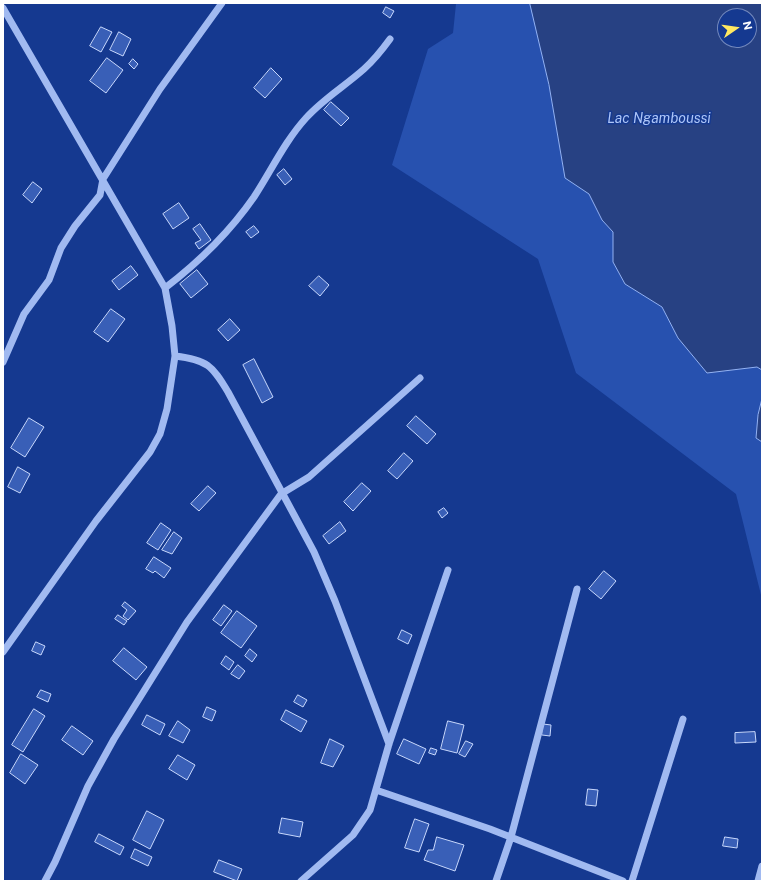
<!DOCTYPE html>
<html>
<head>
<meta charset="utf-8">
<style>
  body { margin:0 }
  #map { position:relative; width:765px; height:884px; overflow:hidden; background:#153990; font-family:"Public Sans",sans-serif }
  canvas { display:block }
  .frame { position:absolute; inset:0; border:4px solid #fff; pointer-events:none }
  .north { position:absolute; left:717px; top:8px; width:40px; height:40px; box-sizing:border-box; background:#153990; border:1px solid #7388bc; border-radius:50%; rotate:77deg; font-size:11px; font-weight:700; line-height:16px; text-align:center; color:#fff }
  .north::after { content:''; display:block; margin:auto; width:14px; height:18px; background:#ffe861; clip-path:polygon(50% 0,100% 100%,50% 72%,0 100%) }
</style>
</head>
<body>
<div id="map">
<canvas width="765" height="884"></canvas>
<div class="frame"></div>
<div class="north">N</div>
</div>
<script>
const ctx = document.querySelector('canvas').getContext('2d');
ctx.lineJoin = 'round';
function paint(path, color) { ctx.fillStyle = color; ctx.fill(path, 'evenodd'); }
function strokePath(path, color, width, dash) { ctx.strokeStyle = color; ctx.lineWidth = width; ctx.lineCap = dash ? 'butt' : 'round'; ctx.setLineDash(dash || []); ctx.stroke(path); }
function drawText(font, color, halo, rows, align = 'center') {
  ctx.font = font + ' "Public Sans",sans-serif'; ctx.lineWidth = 3; ctx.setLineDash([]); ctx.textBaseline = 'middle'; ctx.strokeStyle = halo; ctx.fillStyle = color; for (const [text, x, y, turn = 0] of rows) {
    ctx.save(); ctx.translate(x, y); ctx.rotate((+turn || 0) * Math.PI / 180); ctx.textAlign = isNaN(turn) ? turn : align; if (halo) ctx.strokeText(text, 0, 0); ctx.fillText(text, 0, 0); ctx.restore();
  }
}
paint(new Path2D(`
  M452,3h78l19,82 16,93 24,16 13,26 11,12v30l12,22 37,23 16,31 54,32 25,-3 5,3v29l-6,39 6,4v157l-26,-105 -160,-121 -38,-114 -146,-94 36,-116 25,-16 3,-29z`), '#2751af');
const water = new Path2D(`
  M530,3h232v367l-5,-3 -50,6 -29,-35 -16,-31 -37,-23 -12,-22v-30l-11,-12 -13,-26 -24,-16 -16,-93zM725,16h24v24h-24z
  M762,399v43l-6,-4 2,-23z`);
paint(water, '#274183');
strokePath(water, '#93b2f3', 1);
const building = new Path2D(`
  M386,7l8,4 -4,7 -7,-5z
  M101,27l11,5 -11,20 -11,-6z
  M119,32l12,7 -8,17 -13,-6z
  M107,58l16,12 -17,23 -16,-12z
  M133,59l5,5 -4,5 -5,-5z
  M271,68l11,11 -17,19 -11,-10z
  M331,102l18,16 -8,8 -17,-16z
  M284,169l8,10 -7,6 -8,-10z
  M33,182l9,7 -10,14 -9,-8z
  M179,203l10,15 -16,11 -10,-15z
  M200,224l11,16 -12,9 -4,-6 6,-3 -8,-11z
  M254,226l5,6 -8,6 -5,-6z
  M131,266l7,9 -19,15 -7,-9z
  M197,270l11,14 -17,14 -11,-14z
  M319,276l10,9 -9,11 -11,-10z
  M111,309l14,10 -17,23 -14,-10z
  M230,319l10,11 -12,11 -10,-11z
  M254,359l19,38 -11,6 -19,-38z
  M416,416l20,18 -9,10 -20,-18z
  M29,418l15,9 -19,30 -14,-9z
  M404,453l9,8 -16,18 -9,-8z
  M18,467l12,7 -10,19 -12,-6z
  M362,483l9,8 -18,20 -9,-9z
  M208,486l8,7 -17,18 -8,-7z
  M444,508l4,5 -6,5 -4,-6z
  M340,522l6,9 -17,13 -6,-8z
  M161,523l10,7 -13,20 -11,-7z
  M174,532l8,6 -10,16 -10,-4z
  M154,557l17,11 -7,10 -9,-7 -2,2 -7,-4z
  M604,571l12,10 -15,18 -12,-10z
  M125,602l11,9 -8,9 -5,-4 4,-6 -5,-4z
  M224,605l8,6 -11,15 -8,-6z
  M237,611l20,15 -16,22 -20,-15z
  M118,615l9,6 -3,4 -9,-6z
  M402,630l10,5 -4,9 -10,-5z
  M36,642l9,4 -4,9 -9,-4z
  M124,648l23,19 -11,13 -23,-19z
  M250,649l7,6 -5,7 -7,-6z
  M226,656l8,6 -5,8 -8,-6z
  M238,665l7,6 -6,8 -8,-5z
  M41,690l10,4 -3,8 -11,-5z
  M298,695l9,5 -4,7 -9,-5z
  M207,707l9,4 -4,10 -9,-4z
  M34,709l11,7 -22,36 -11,-7z
  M286,710l21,11 -6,11 -20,-12z
  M147,715l18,9 -5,11 -18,-10z
  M178,721l12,9 -7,13 -14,-7z
  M448,721l16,4 -7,28 -16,-4z
  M543,724l8,1 -1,11 -8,-1z
  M72,726l21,15 -10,14 -21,-15z
  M755,732l1,10 -21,1v-10z
  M330,739l14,7 -11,21 -12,-4z
  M404,739l22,10 -7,15 -22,-10z
  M466,741l7,3 -8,13 -6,-3z
  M431,748l6,2 -2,5 -6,-2z
  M21,754l17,11 -13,19 -15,-11z
  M178,755l17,10 -8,15 -18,-11z
  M588,789l10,1 -2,16 -10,-1z
  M147,811l17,9 -14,29 -17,-9z
  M282,818l21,4 -3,15 -21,-4z
  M415,819l14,5 -10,28 -14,-4z
  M99,834l25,13 -4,8 -25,-13z
  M437,837l27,8 -9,26 -31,-11 4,-10h5z
  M725,837l13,2 -1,9 -14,-2z
  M135,849l17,8 -4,9 -17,-8z
  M219,860l23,9 -5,12 -23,-9z`);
paint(building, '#395fb7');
strokePath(building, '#c8d8fc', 1);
strokePath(new Path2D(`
  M3,8l162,280 7,38 3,30 -8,53 -7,25 -10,18 -54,69 -93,131
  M165,288c34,-26 64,-55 89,-91 17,-26 31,-56 52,-79 17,-19 39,-32 58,-49 10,-9 18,-19 26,-30
  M175,356c32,4 37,9 53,36l86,160 21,49 54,143
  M3,362l21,-48 25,-34 12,-32 14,-22 25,-31 3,-16 57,-90 62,-86
  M376,790l114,39 133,52
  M45,881l10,-19 33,-76 26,-47 73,-117 94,-128 28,-17 111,-99
  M301,881l52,-46 17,-25 19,-66 59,-174
  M496,881l15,-44 66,-248
  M632,881l51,-162
  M758,881l4,-15`), '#a1baf1', 7);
drawText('italic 14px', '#adc5f8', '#153990', [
  ["Lac Ngamboussi",659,119]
]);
</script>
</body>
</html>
